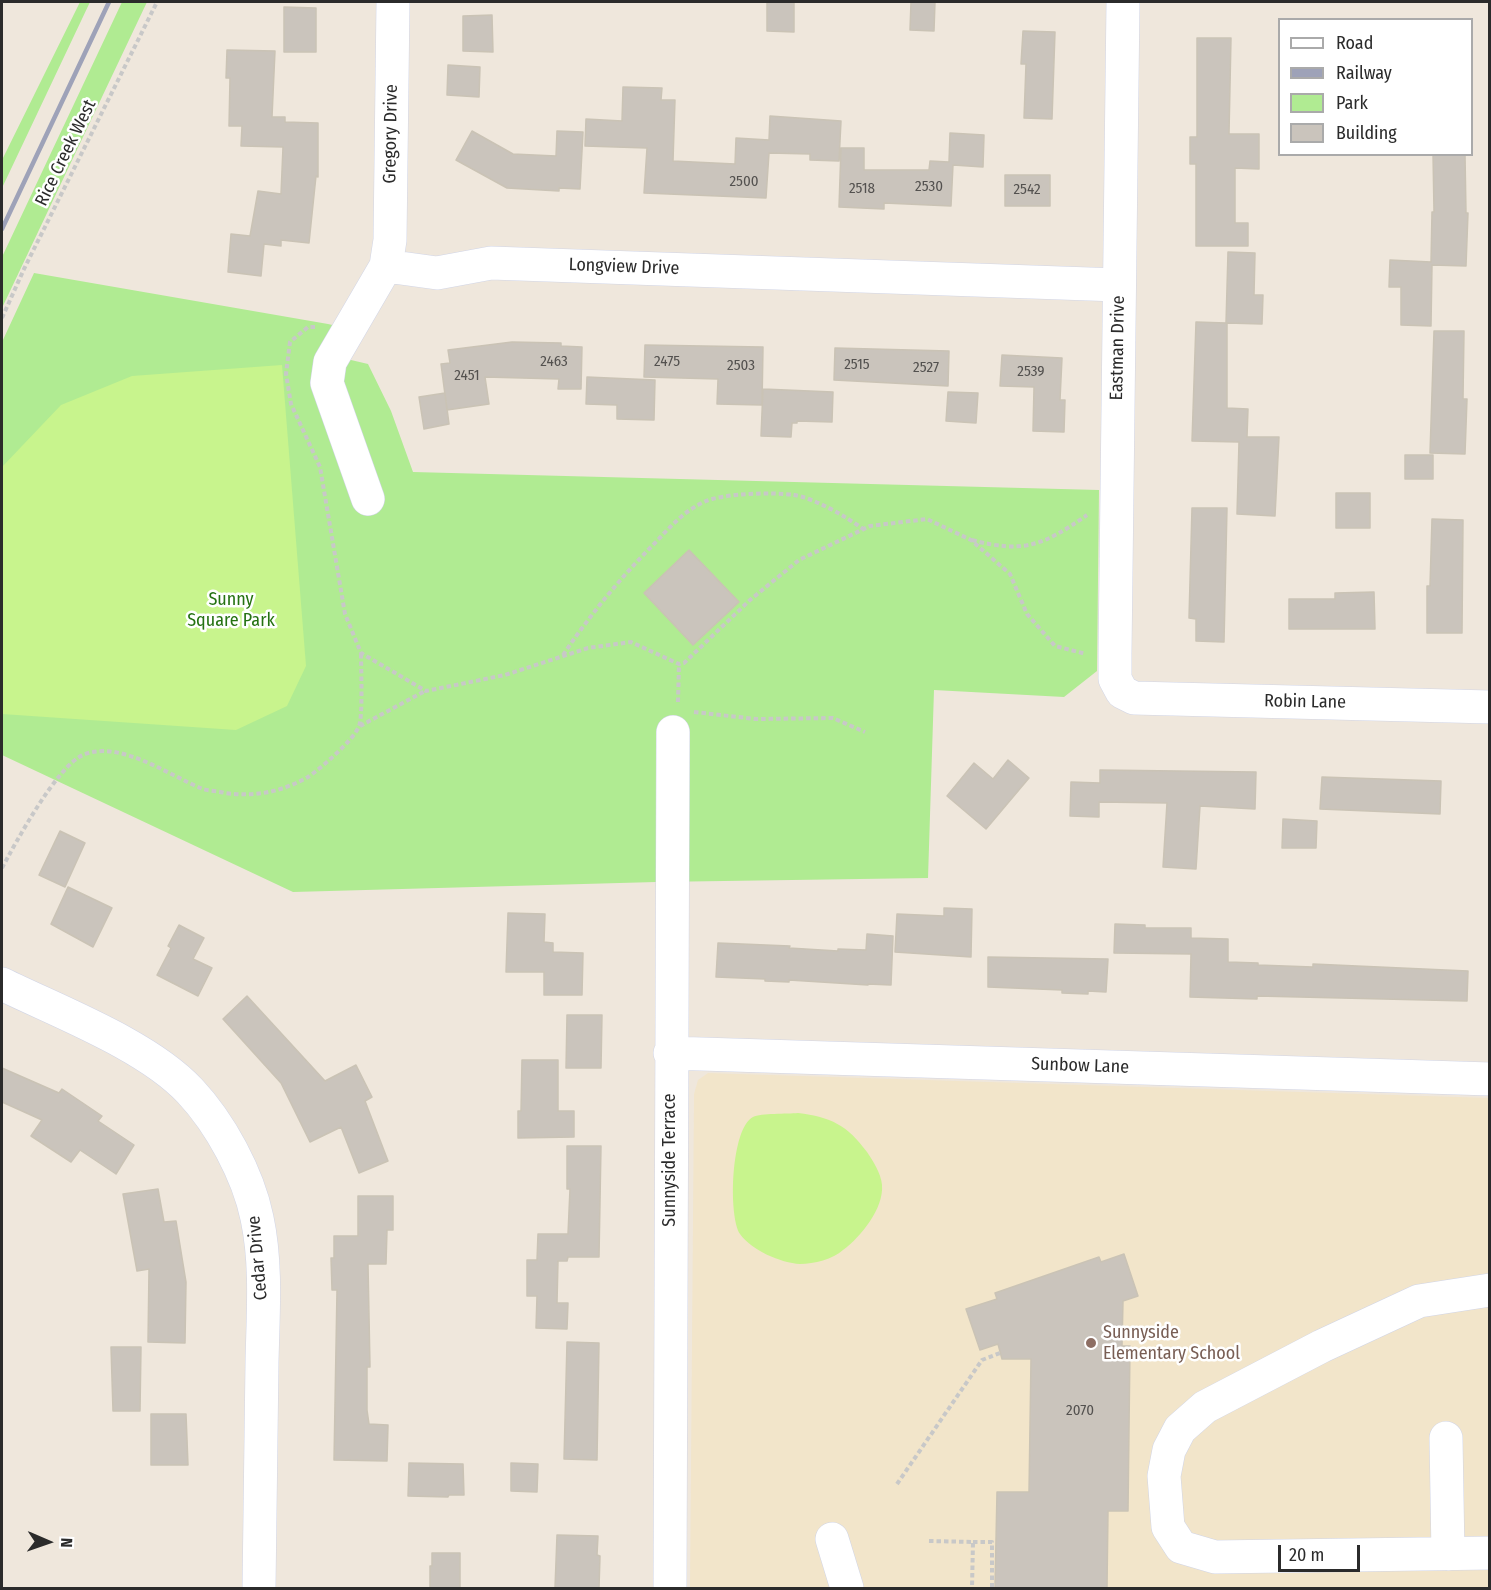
<!DOCTYPE html>
<html>
<head>
<meta charset="utf-8">
<style>
  body { margin:0 }
  #map { position:relative; width:1491px; height:1590px; overflow:hidden; background:#efe7dc; font-family:"Fira Sans Condensed",sans-serif }
  canvas { display:block }
  .frame { position:absolute; inset:0; border:3px solid #2b2b2b; pointer-events:none }
  .legend { position:absolute; left:1278px; top:18px; width:195px; height:138px; box-sizing:border-box; background:#fff; border:2px solid #aaa; margin:0; padding:8px 10px; list-style:none; font-size:18px; color:#2b2b2b }
  .legend li { display:flex; align-items:center; gap:12px; height:30px }
  .legend b { width:30px; border:2px solid #aaa }
  .north { position:absolute; left:18px; top:1512px; width:60px; height:60px; -webkit-text-stroke:4px #fff; paint-order:stroke; rotate:92deg; font-size:16px; font-weight:700; line-height:24px; text-align:center; color:#2b2b2b }
  .north::after { content:''; display:block; margin:auto; width:21px; height:27px; background:#2b2b2b; clip-path:polygon(50% 0,100% 100%,50% 72%,0 100%) }
  .scale { position:absolute; left:1278px; top:1545px; width:82px; height:27px; box-sizing:border-box; border:3px solid #2b2b2b; border-top:0; padding-left:8px; font-size:18px; line-height:21px; white-space:nowrap; color:#2b2b2b; -webkit-text-stroke:4px #fff; paint-order:stroke }
</style>
</head>
<body>
<div id="map">
<canvas width="1491" height="1590"></canvas>
<div class="frame"></div>
<ul class="legend">
<li><b style="height:8px;background:#fff"></b>Road</li>
<li><b style="height:8px;background:#9ea2b8"></b>Railway</li>
<li><b style="height:16px;background:#b0eb92"></b>Park</li>
<li><b style="height:16px;background:#cac4bc"></b>Building</li>
</ul>
<div class="north">N</div>
<div class="scale">20 m</div>
</div>
<script>
const ctx = document.querySelector('canvas').getContext('2d');
ctx.lineJoin = 'round';
function paint(path, color) { ctx.fillStyle = color; ctx.fill(path, 'evenodd'); }
function strokePath(path, color, width, dash) { ctx.strokeStyle = color; ctx.lineWidth = width; ctx.lineCap = dash ? 'butt' : 'round'; ctx.setLineDash(dash || []); ctx.stroke(path); }
function drawText(font, color, halo, rows, align = 'center') {
  ctx.font = font + ' "Fira Sans Condensed",sans-serif'; ctx.lineWidth = 5; ctx.setLineDash([]); ctx.textBaseline = 'middle'; ctx.strokeStyle = halo; ctx.fillStyle = color; for (const [text, x, y, turn = 0] of rows) {
    ctx.save(); ctx.translate(x, y); ctx.rotate((+turn || 0) * Math.PI / 180); ctx.textAlign = isNaN(turn) ? turn : align; if (halo) ctx.strokeText(text, 0, 0); ctx.fillText(text, 0, 0); ctx.restore();
  }
}
paint(new Path2D(`
  M708,1073l781,25v490h-799l4,-494 4,-14z`), '#f2e5ca');
paint(new Path2D(`
  M80,2h10l-88,186v-28z
  M122,2h25l-145,306v-51z
  M34,273l294,51 35,8 -13,19 1,9 17,4 23,47 22,61 686,18 -2,181 -33,26 -130,-7 -6,188 -272,4 -363,10 -291,-137v-413z`), '#b0eb92');
paint(new Path2D(`
  M282,365l24,301 -19,40 -51,24 -234,-16v-247l59,-62 71,-29z
  M798,1113c33,4 49,12 69,39 6,9 14,21 15,33 2,23 -21,52 -39,65 -10,9 -29,14 -43,14 -19,-1 -49,-14 -60,-30 -12,-19 -9,-106 13,-117 8,-4 34,-3 45,-4z`), '#c8f48d');
const building = new Path2D(`
  M767,2h27v30l-27,-1z
  M911,2h24l-1,29 -24,-1z
  M284,7l32,1v44h-32z
  M492,15l1,37 -30,-1v-35z
  M1023,31l32,1 -3,87 -28,-1 2,-54h-5z
  M1197,38h34l-2,96h30v35l-24,-1v55h13v23h-52v-82h-6v-27h7z
  M227,50l48,1 -3,66h13v5l33,1v54l-2,-1 -7,67 -28,-3v6l-17,-2 -3,32 -33,-4 3,-38 19,2 8,-45 23,3 2,-47 -42,-1 1,-20h-13l1,-48h-4z
  M448,65l32,2 -1,30 -32,-2z
  M623,87l39,1 -1,12h14l-2,61 62,3 1,-26 33,2 1,-24 71,5 -2,40 -29,-1v-6l-41,-1 -3,45 -122,-5 3,-45 -62,-2 1,-27 36,2z
  M472,131l41,23 43,2 1,-25 26,1 -3,57 -21,-1v3l-52,-3 -51,-28z
  M950,133l34,2 -1,32 -30,-2 -2,41 -67,-3v6l-45,-2 2,-59h23v22h65l1,-9 19,1z
  M1433,154h32l1,59h2l-2,53 -34,-1 -1,61 -30,-1v-38h-12l1,-27 41,2 1,-50h2z
  M1005,175h45v31h-45z
  M1228,252l27,1 -1,42h9l-1,29 -35,-1v85l21,1 -1,28h32l-4,79 -38,-2 2,-72 -47,-1 4,-119 30,1z
  M1434,331h30l-1,68h4l-2,55 -35,-1z
  M512,342l49,1v3l21,1 -1,42h-23l1,-10 -74,-2 4,27 -42,6 -6,-46 9,-1 -2,-13z
  M645,345l118,2 -1,58 -45,-1 1,-25 -74,-2z
  M835,348l114,3 -1,35 -114,-6z
  M1002,355l60,3 -2,42h5l-1,32 -31,-1 1,-44 -34,-1z
  M587,377l68,3 -1,40 -37,-1v-14l-31,-1z
  M763,389l70,3 -1,30 -35,-1v2h-5l-1,14 -30,-1z
  M948,392l30,1 -2,30 -30,-2z
  M445,393l4,31 -25,5 -5,-32z
  M1405,455h28v24h-28z
  M1336,493h34v35h-34z
  M1192,508h35l-3,134 -28,-1v-22l-7,-1z
  M1432,519l31,1 -1,113h-35v-47h3z
  M689,550l50,52 -46,43 -49,-52z
  M1374,592l1,37h-86v-30h46v-6z
  M1008,760l21,18 -43,51 -39,-33 27,-33 19,16z
  M1100,770l156,2 -1,37 -55,-3 -4,63 -33,-2 4,-64 -68,-1v15l-29,-1 1,-34 29,1z
  M1322,777l119,4 -1,33 -120,-5z
  M1283,819l34,2 -1,27h-34z
  M60,831l25,12 -20,44 -26,-12z
  M68,887l44,21 -19,39 -42,-23z
  M944,908l28,1 -1,48 -76,-5 2,-38 47,2z
  M508,913l37,1 -1,28 9,1v9l30,1 -1,42h-38v-23h-38z
  M1115,924l30,1v3h46v10l37,1v23l30,1v2l55,2v-3l155,7 -1,30 -210,-5v3l-67,-2 1,-43 -77,-1z
  M179,925l25,13 -11,21 19,9 -14,28 -41,-21 14,-27 -3,-2z
  M867,934l26,2 -2,49 -23,-1v1l-79,-5v2l-24,-1v-2l-49,-2 2,-34 72,3 -1,2 49,3v-2l28,1z
  M988,957l120,2 -2,33 -18,-1v3l-26,-1v-3l-74,-3z
  M247,996l78,85 31,-16 16,32 -7,4 23,60 -29,12 -18,-46 -31,15 -29,-59 -58,-64z
  M567,1015h35l-1,53h-35z
  M522,1060h36v51h16v26l-56,1v-27h3z
  M2,1068l57,25 3,-4 40,27 -4,5 36,24 -18,29 -36,-24 -9,12 -40,-26 11,-16 -40,-18z
  M567,1146h34l-2,111h-31l-1,4h-9l-1,42h11l-1,26 -31,-1 1,-32h-10v-36h10l1,-26h30l2,-45h-3z
  M158,1189l6,33 12,-1 10,61 -1,61 -37,-1 1,-73 -12,2 -14,-77z
  M358,1196h35v34h-6l-1,34h-18l2,103h-3v43l2,14 19,1 -1,36 -53,-1 3,-170h-5l-1,-32h3v-22h24z
  M1124,1254l14,42 -15,5 -1,45h8l-2,165h-20l-1,77h-112l2,-96h32l2,-133h-29l-4,-15 -18,6 -14,-41 31,-10 -2,-6 104,-36 2,5z
  M567,1342l32,1 -2,117 -33,-1z
  M111,1347h30l-1,64h-27z
  M151,1414h35l2,51h-37z
  M409,1463l54,1 1,31h-15l-1,2 -40,-1z
  M511,1463l27,1 -1,28 -26,-1z
  M557,1535l41,1 -1,19 3,1 -1,32h-44z
  M432,1553h28v35h-30v-22h2z`);
paint(building, '#cac4bc');
strokePath(building, '#cac3b5', 1.5);
const minor = new Path2D(`
  M1123,2l-8,651v26l7,13 12,6 356,9
  M386,266l4,-26 3,-238
  M368,499l-41,-116 3,-21 56,-96 51,7 54,-10 627,22
  M2,984c57,28 145,61 188,107 30,32 58,83 67,127 10,47 6,96 5,144 -1,76 -2,151 -3,226
  M670,1053l820,26
  M1490,1290l-71,11 -97,45 -117,61 -25,22 -11,21 -5,26 4,51 13,20 34,10 275,-4
  M1446,1438l2,116
  M832,1539l15,49
  M670,1588l3,-856`);
strokePath(minor, '#d1d5e6', 34);
strokePath(new Path2D(`
  M2,318l22,-49 133,-267
  M315,327h-7l-18,15 -4,32 5,30 29,63 25,147 16,39 65,38 79,-16 83,-27 43,-6 48,22 5,-1 66,-63 49,-40 71,-34 57,-7 44,21 39,34 17,40 28,32 31,8
  M972,540c52,14 72,5 115,-25
  M563,655c27,-40 58,-78 92,-112 15,-16 29,-32 49,-41 19,-9 69,-10 90,-7 20,3 53,22 69,34
  M678,702l1,-38
  M694,712l62,7 77,-1 32,14
  M360,726l65,-35
  M2,868c14,-26 55,-102 81,-113 36,-16 87,21 120,34 7,2 15,2 22,4 31,4 56,-1 83,-16 12,-8 46,-37 51,-51 4,-9 2,-59 2,-72
  M897,1484l85,-124 18,-7
  M929,1541l44,1 -1,46
  M973,1542h19v46`), '#c8c8c8', 4, [4.5, 3]);
strokePath(minor, '#fff', 33);
strokePath(new Path2D(`
  M2,229l107,-227`), '#9ea2b8', 4.5);
for (const [x, y, r, color] of [
  [1091,1343,6,"#8d6e63"]
]) { const dot = new Path2D(); dot.arc(x, y, r, 0, 2 * Math.PI); ctx.fillStyle = color; ctx.fill(dot); strokePath(dot, '#fff', 2); }
drawText('15px', '#53514f', null, [
  ["2500",744,182],
  ["2530",929,187],
  ["2518",862,189],
  ["2542",1027,190],
  ["2463",554,362],
  ["2475",667,362],
  ["2515",857,365],
  ["2503",741,366],
  ["2527",926,368],
  ["2539",1031,372],
  ["2451",467,376],
  ["2070",1080,1411]
]);
drawText('18px', '#2b2b2b', '#fff', [
  ["Gregory Drive",391,134,-89],
  ["Rice Creek West",66,153,-64],
  ["Longview Drive",624,267,2],
  ["Eastman Drive",1118,348,-89],
  ["Robin Lane",1305,702,1],
  ["Sunbow Lane",1080,1066,2],
  ["Sunnyside Terrace",670,1160,-90],
  ["Cedar Drive",258,1258,-95]
]);
drawText('18px', '#257212', '#fff', [
  ["Sunny",231,600],
  ["Square Park",231,621]
]);
drawText('18px', '#785e54', '#fff', [
  ["Sunnyside",1103,1333],
  ["Elementary School",1103,1354]
], 'left');
</script>
</body>
</html>
